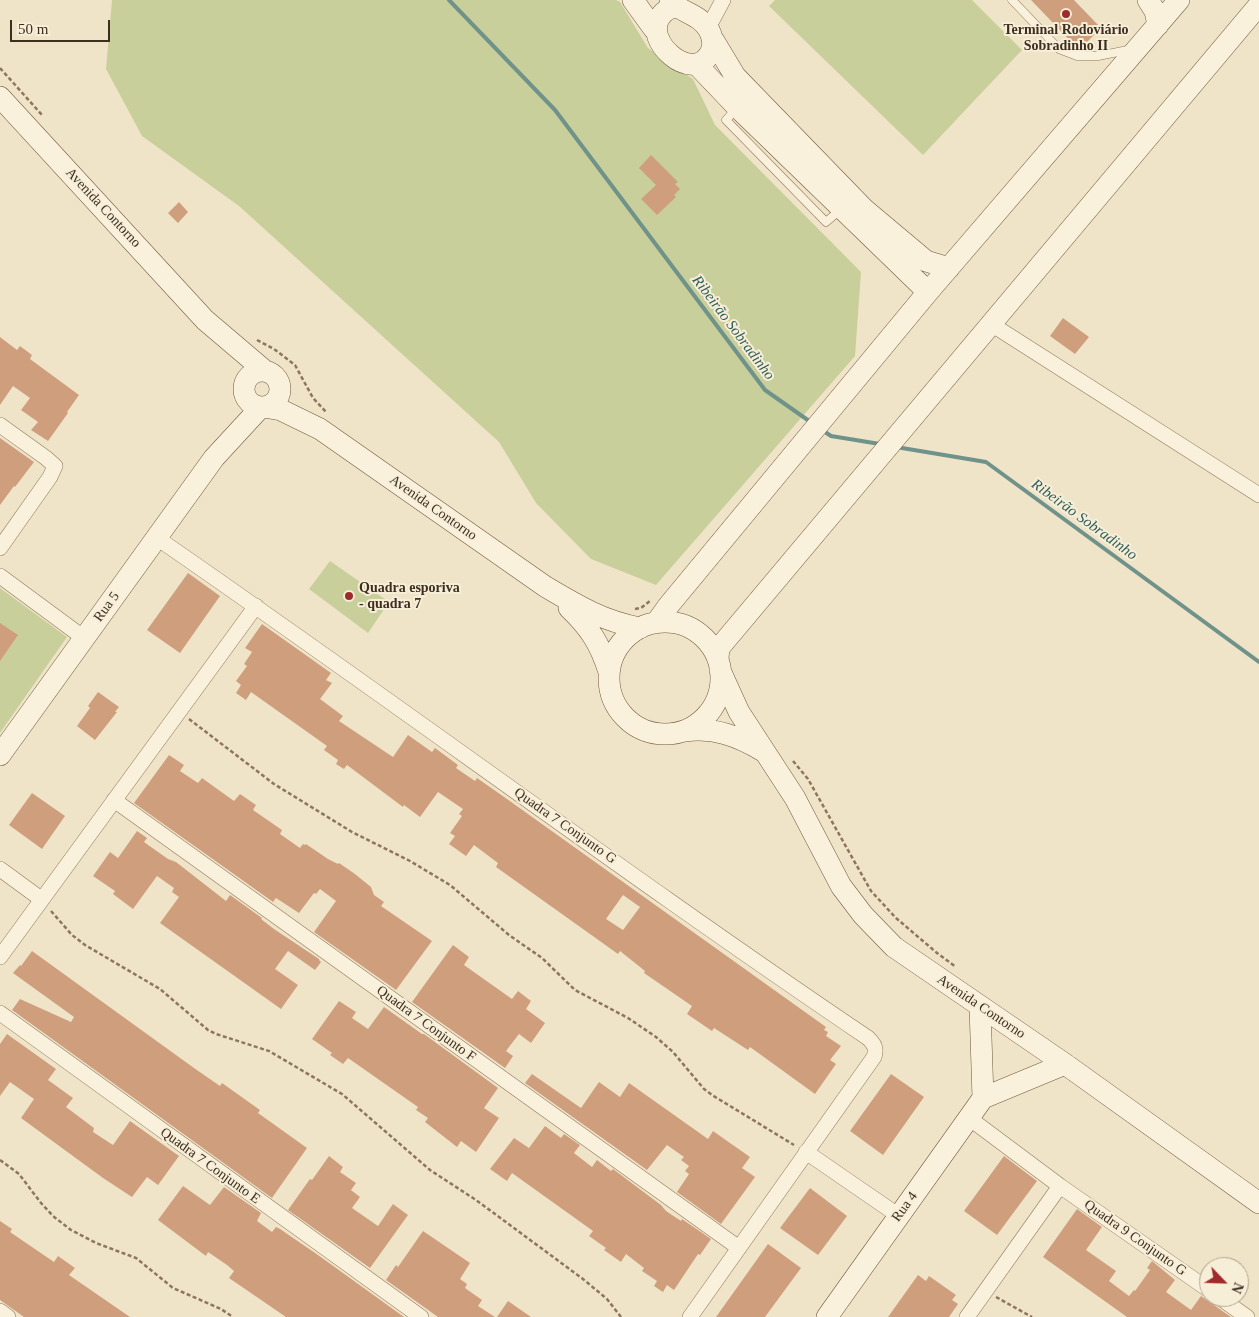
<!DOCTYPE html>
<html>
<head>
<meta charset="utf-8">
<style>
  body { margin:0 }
  #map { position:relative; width:1259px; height:1317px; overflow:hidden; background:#f0e4c8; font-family:Georgia,serif }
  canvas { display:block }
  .north { position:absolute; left:1199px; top:1257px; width:50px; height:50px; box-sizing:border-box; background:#f7eed8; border:1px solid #ada18e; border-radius:50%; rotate:114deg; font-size:14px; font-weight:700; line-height:20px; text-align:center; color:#3d2e20 }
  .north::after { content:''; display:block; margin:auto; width:18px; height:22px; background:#9e2a2b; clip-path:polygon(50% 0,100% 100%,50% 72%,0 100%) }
  .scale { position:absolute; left:10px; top:20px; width:100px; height:22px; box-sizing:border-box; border:2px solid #3d2e20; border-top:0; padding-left:6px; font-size:15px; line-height:18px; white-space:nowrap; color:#3d2e20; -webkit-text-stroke:4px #f7eed8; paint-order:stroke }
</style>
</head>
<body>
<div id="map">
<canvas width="1259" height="1317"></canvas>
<div class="north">N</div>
<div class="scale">50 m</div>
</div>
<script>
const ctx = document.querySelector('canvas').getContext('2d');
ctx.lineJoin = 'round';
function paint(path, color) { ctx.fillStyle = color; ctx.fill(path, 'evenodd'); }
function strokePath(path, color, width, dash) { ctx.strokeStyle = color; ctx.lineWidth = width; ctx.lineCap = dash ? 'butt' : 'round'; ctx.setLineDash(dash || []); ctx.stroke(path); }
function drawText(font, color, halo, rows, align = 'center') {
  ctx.font = font + ' Georgia,serif'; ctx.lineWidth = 4; ctx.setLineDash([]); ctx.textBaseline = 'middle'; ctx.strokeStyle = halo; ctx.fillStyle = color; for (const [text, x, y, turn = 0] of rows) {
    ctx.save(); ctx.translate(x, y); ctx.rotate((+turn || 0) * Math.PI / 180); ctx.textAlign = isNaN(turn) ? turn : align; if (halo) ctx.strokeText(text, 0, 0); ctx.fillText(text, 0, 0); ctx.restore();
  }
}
paint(new Path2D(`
  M112,0h504l4,2 28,46 45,31 22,46 146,147 -6,84 -199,229 -65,-26 -55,-56 -37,-61 -260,-236 -97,-70 -36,-67z
  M775,0h197l50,50 -99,105 -154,-149z
  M330,561l59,41 -21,31 -59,-44z
  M0,588l67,49 -67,96z`), '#c9cf9b');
strokePath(new Path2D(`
  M449,0l106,110 210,280 47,33
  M822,430l9,6 49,8
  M896,447l90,15 273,200`), '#6f938a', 4);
paint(new Path2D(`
  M1031,0h43l27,28 -22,22z
  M651,155l27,27 -3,2 5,5 -6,6 2,2 -19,18 -16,-16 15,-14 -17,-17z
  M179,202l9,10 -10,11 -10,-10z
  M1063,318l26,19 -14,17 -25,-18z
  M0,337l17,13 3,-4 12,9 -2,4 49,36 -12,17 1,1 -20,28 -17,-11 7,-8 -17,-12 9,-12 -17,-12 -13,19z
  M0,438l34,24 -19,25 -1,-1 -14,19z
  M188,573l32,23 -40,57 -33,-23z
  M0,623l18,12 -18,26z
  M262,624l69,49 -5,7 6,3 -12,16 23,17 -4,5 54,36 15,-22 24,17 3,-4 23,17 -2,3 19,13 2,-3 30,21 319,228 -2,3 4,2 -2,4 15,10 -11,14 6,4 -21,30 -65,-47 -2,3 -34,-22 -2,3 -25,-17 5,-8 -48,-33 1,-2 -25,-20 -2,3 -122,-87 2,-4 -24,-18 -8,11 -17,-12 6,-8 -5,-3 12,-17 -3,-2 4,-5 -25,-17 -18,25 -16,-12 -1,2 -56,-42 -3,4 -8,-5 2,-4 -14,-10 3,-4 -76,-54 -5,8 -10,-7 5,-8 -5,-4 11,-15 -3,-2 8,-12 -7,-4zM623,895l17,12 -17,23 -17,-11z
  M98,692l21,15 -4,5h2l-22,28 -18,-14 13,-18 -2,-2z
  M169,755l15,10 -4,6 18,12 4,-5 32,23 6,-7 16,11 -3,5 29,20 -2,4 20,14 3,-4 2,1 1,-1 22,15 10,5 1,-1 16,11 16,13 3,8 10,7 -3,4 51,35 -36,49 -82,-58 22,-31 -16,-12 -4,5 -2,-1 -15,20 -23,-15 -3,4 -139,-99z
  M32,793l33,23 -23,33 -33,-24z
  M137,831l10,7 -3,4 24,17 8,3 50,39 4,-6 32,23 -1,1 13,10 45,30v1l2,2 -6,8 -27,-19 -13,18 23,16 -17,24 -121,-86 19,-26 -7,-5 2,-4 -17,-12 -24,33 -20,-15 2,-3 -22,-15 17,-24 8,6z
  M453,945l16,12 -5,8 48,34 6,-8 13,10 -5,8 19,14 -14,20 -12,-9 -13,17 7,5 -8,12 -93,-66z
  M32,951l162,117 26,18 2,-3 38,27 -2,3 49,35 -35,50 -260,-188 8,-11 51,23 3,-5 -61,-44 7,-8 1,1z
  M339,1001l17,11 -4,6 16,11 16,-22 38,27h2l74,54 -14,20 15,10 -23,34 -15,-11 -4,6 -32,-25 3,-4 -12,-8 2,-3 -70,-49 -5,6 -13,-9 2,-2 -20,-14z
  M7,1034l49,35 -8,11 25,18 -7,9 28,21 -1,4 20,13 17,-24 49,35 -21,29 -11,-8 -15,20 -29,-19 -82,-60 13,-19 -24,-17 -10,14v-52z
  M532,1074l49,34 18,-26 21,15 9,-14 79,56 5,-8 37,26 -8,11 13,9 -34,47 -44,-32 12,-18 -4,-3 4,-5 -8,-6 3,-3 -17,-12 -20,25 -122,-87z
  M891,1074l33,23 -41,58 -33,-24z
  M545,1126l16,12 3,-4 16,11 -6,8 18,14 5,-7 14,11 2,-2 48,36 5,6 15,10 1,-2 29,20 -11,16 -2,-1 -24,36 -7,-5 -4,7 -9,-6 3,-5 -15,-10 2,-3 -18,-14 -5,8 -17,-12 2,-2 -17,-12 4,-5 -81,-58 -5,8 -17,-12 24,-31 15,10z
  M329,1156l14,11 -3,5 16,11 -5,7 9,7 -8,11 26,18 15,-22 15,11 -38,53 -82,-58 22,-31 2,1z
  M1004,1156l33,25 -40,54 -33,-24z
  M183,1186l27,19 14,-18 37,26 -4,8 15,11 4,-5 4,2 38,26 86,62h-118l-57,-39 5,-7 -7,-6 -19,-13 -2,4 -48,-36z
  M810,1188l37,28 -29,39 -38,-27z
  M1077,1209l25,18 -16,23 30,21 -7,10 20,15 5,-6 1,1 15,-21 -3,-2 5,-7 23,19 -9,12 25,18 10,-14 30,21h-104l-84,-60z
  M0,1221l12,8 -2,3 44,30 4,-6 17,12 -6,7 61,42h-106l-24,-17z
  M423,1231l47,32 -10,16 7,5 -2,4 17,12 -4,6 17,11h-57l-52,-37 10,-15 2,2z
  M768,1244l33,24 -36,49h-49z
  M918,1275l8,6 3,-5 27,19 -4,5 6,4 -9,13h-61z
  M508,1301l23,16h-34z`), '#cf9f7d');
const lane = new Path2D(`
  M1012,0l47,49 18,7h21l30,-6
  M736,109l-10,11 100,102 14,-12`);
const street = new Path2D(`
  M708,28l15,-28
  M991,324l268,171
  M0,425l46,33 9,8 -5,11 -50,71
  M157,538c238,164 471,338 711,500 6,6 9,10 6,19l-184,260
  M0,576l84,62
  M114,800l625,448
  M0,869l41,30
  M0,957l256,-351
  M0,1013l421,304
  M969,1118l91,68 149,104
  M806,1152l93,64
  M1219,1297l28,20
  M0,1311l8,6
  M967,1317l93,-131`);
const secondary = new Path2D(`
  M633,0l21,29
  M670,0c10,13 29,13 39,30 4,8 6,17 0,25 -18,28 -66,-14 -49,-38 4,-6 8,-9 15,-10
  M1148,0l7,11 3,14
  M714,41l21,35 129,133 62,52 23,7
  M697,65l40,42 191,185
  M0,97l205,223 60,51
  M244 389a18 18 0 1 1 36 0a18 18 0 1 1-36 0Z
  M264,407l17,3 39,19 226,158c32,19 57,34 94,41
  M569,608c21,20 31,36 40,64
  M609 678a56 56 0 1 1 112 0a56 56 0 1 1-112 0Z
  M656,623l13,-18 259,-313 251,-292
  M718,658l1,-10 540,-643
  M720,670l19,42 56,86 46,88 22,29 31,32 171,117 194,139
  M685,731c29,-4 53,5 78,20
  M0,755l214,-297 47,-51
  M980,1007l3,91
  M827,1317l156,-219 82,-34`);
strokePath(lane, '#8d765c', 9);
strokePath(street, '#8d765c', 16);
strokePath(secondary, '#6f573f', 22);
strokePath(new Path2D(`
  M0,68l42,47
  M257,340l17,9 21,16 18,33 13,14
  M635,609l6,-1 9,-7
  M682,618l26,17
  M189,719l85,65 78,48 58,29 40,24 59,50 33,23 33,32 53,28 28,19 17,15 31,37 8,6 82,50
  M793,761l15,18 63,112 25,27 41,35 19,14
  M51,911l21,24 13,10 75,44 48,41 8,4 53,17 73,43 88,76 46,30 107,79 24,20 14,18
  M0,1160l19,14 22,29 12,13 18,14 25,13 40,15 37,30 48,21 12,8
  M996,1297l36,20`), '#8d765c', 2.5, [4, 2.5]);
strokePath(lane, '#faf1dc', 8);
strokePath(street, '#faf1dc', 15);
strokePath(secondary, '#faf1dc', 21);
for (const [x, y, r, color] of [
  [1066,14,5,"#9e2a2b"],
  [349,596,5,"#9e2a2b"]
]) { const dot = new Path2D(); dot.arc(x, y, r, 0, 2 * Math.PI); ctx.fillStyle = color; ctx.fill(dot); strokePath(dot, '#f7eed8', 2); }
drawText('bold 14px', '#3d2e20', '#f7eed8', [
  ["Terminal Rodoviário",1066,30],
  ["Sobradinho II",1066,46],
  ["Quadra esporiva",359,588,"left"],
  ["- quadra 7",359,604,"left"]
]);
drawText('14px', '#3d2e20', '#f7eed8', [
  ["Avenida Contorno",103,208,47],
  ["Avenida Contorno",433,508,35],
  ["Rua 5",107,607,-54],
  ["Quadra 7 Conjunto G",565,826,35],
  ["Avenida Contorno",981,1007,34],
  ["Quadra 7 Conjunto F",426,1024,36],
  ["Quadra 7 Conjunto E",210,1166,36],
  ["Rua 4",905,1207,-54],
  ["Quadra 9 Conjunto G",1135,1238,35]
]);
drawText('italic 15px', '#2f5d5a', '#f7eed8', [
  ["Ribeirão Sobradinho",733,328,53],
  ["Ribeirão Sobradinho",1084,520,36]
]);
</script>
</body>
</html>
